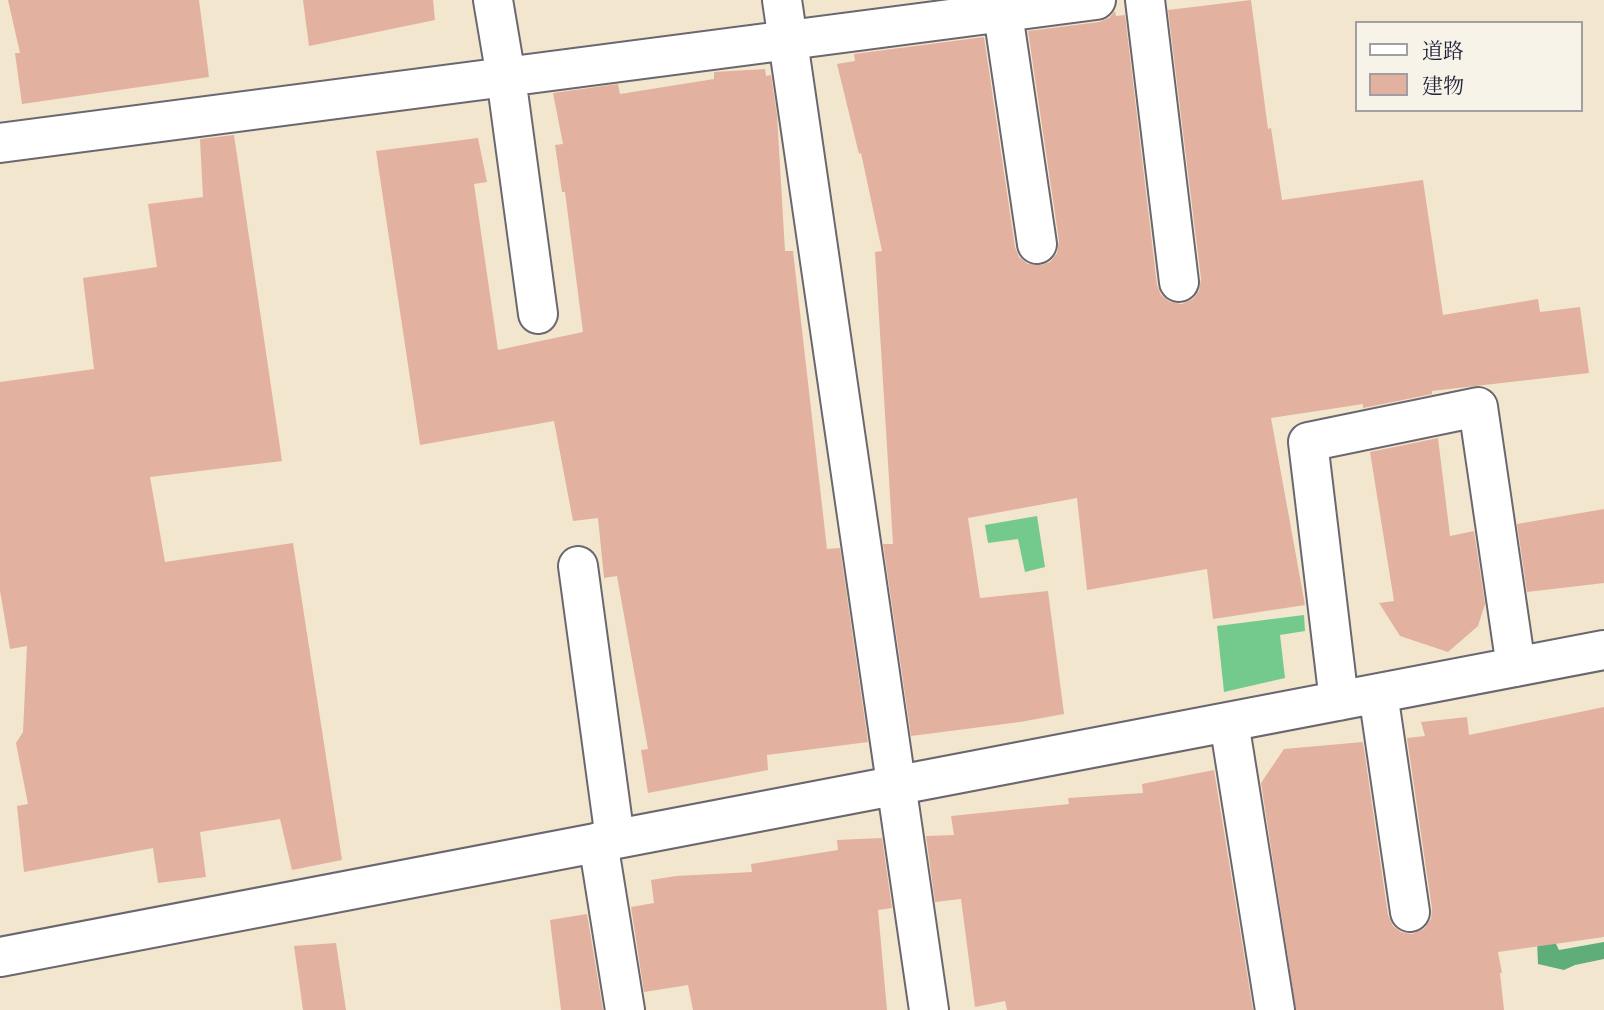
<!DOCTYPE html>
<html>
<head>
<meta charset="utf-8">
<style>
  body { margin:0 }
  #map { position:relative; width:1604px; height:1010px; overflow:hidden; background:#f3e6cf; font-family:"IM FELL Double Pica","Noto Serif JP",serif }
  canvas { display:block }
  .legend { position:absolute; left:1355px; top:21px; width:228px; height:91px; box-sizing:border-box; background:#f7f3e8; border:2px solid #a29fa3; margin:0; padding:9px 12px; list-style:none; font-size:21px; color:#22223b }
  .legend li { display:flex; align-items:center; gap:14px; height:35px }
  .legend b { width:35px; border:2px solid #a29fa3 }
</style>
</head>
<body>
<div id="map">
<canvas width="1604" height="1010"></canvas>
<ul class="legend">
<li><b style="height:9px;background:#fff"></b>道路</li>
<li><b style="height:19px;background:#e3b19f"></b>建物</li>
</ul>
</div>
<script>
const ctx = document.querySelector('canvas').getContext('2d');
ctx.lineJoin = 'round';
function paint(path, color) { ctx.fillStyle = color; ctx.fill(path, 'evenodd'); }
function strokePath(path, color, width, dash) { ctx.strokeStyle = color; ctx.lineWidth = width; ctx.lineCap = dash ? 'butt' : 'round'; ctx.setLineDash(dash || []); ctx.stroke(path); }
paint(new Path2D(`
  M1037,516l8,51 -20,5 -7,-33 -30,4 -3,-18z
  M1304,615l1,16 -25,4 5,43 -61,14 -7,-66z`), '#74c98d');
paint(new Path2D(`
  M1551,934l8,16 45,-8v17l-29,6 -11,5 -26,-6 -1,-24z`), '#5fad78');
paint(new Path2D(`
  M8,0h191l10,77 -187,27 -7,-51h5z
  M303,0h130l2,20 -126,26z
  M1251,0l17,129 3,-1 11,72 141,-20 20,135 95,-16 2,13 40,-5 9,66 -157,18v3l-69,14v-4l-92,14 34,187 -92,14 -6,-50 -120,21 -10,-92 -109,20 12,80 68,-7 16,123 -44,8 -109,14 -28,-192h10l-18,-292 7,-1 -21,-98 -2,1 -22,-90 18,-3 -1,-7 130,-17 31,210 4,10 9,7 13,1 9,-3 7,-9 2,-12 -31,-210 71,-9 10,-4 6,-7 1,5 9,-1 32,270 4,10 9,7 12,2 11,-5 6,-8 2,-12 -33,-269z
  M765,69l1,7 5,-1 6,40 8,136h8l34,298 13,-1 28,194 -101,13 1,15 -120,23 -7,-43 7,-1 -31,-173 -13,2 -6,-60 -25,3 -19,-100 -134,24 -44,-294 102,-13 9,44 -13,2 24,166 85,-18 -18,-140h-3l-7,-47 8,-1 -10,-51 65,-9 2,10 94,-15v-7z
  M234,135l48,326 -132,16 15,85 128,-19 49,317 -50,10 -12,-51 -80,13 6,45 -48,6 -5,-35 -129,24 -7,-66 11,-2 -12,-61 7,-11 4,-86 -17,3 -10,-58v-209l94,-13 -11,-91 74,-11 -9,-63 55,-7 -3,-58z
  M1438,438l12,98 24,-5 11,73 -7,22 -30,26 -48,-16 -21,-33 15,-2 -24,-149z
  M1604,509v74l-77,9 -10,-68z
  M1604,707v230l-106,15 4,21h-2l4,37h-208l-35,-227 23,-34 79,-7 25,173 5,11 8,6 11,2 12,-5 7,-10 1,-10 -25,-171 18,-2 -4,-14 46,-5 2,18z
  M1214,770l39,240h-246l-2,-9 -30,6 -14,-108 -26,3 -9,-66 28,-1 -3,-19 118,-12 -1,-6 75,-5 -1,-9z
  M882,838l10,70 -14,2 9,100h-194l-5,-25 -44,7 -13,-85 23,-4 -3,-23 25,-4 76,-4 -1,-8 87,-14 -1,-10z
  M587,914l16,96h-42l-11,-90z
  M336,943l10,67h-43l-9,-64z`), '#e3b19f');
const minor = new Path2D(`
  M493,0l13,77 32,237
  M782,0l147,1010
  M1001,0l36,244
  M1145,0l34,282
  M0,143l1096,-143
  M578,566l37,273
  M1378,693l32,219
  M1339,701l-31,-259 170,-35 38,260
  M1229,722l46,288
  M598,842l27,168
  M0,957l1604,-307`);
strokePath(minor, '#6b676f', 42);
strokePath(minor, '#fff', 38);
</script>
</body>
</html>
